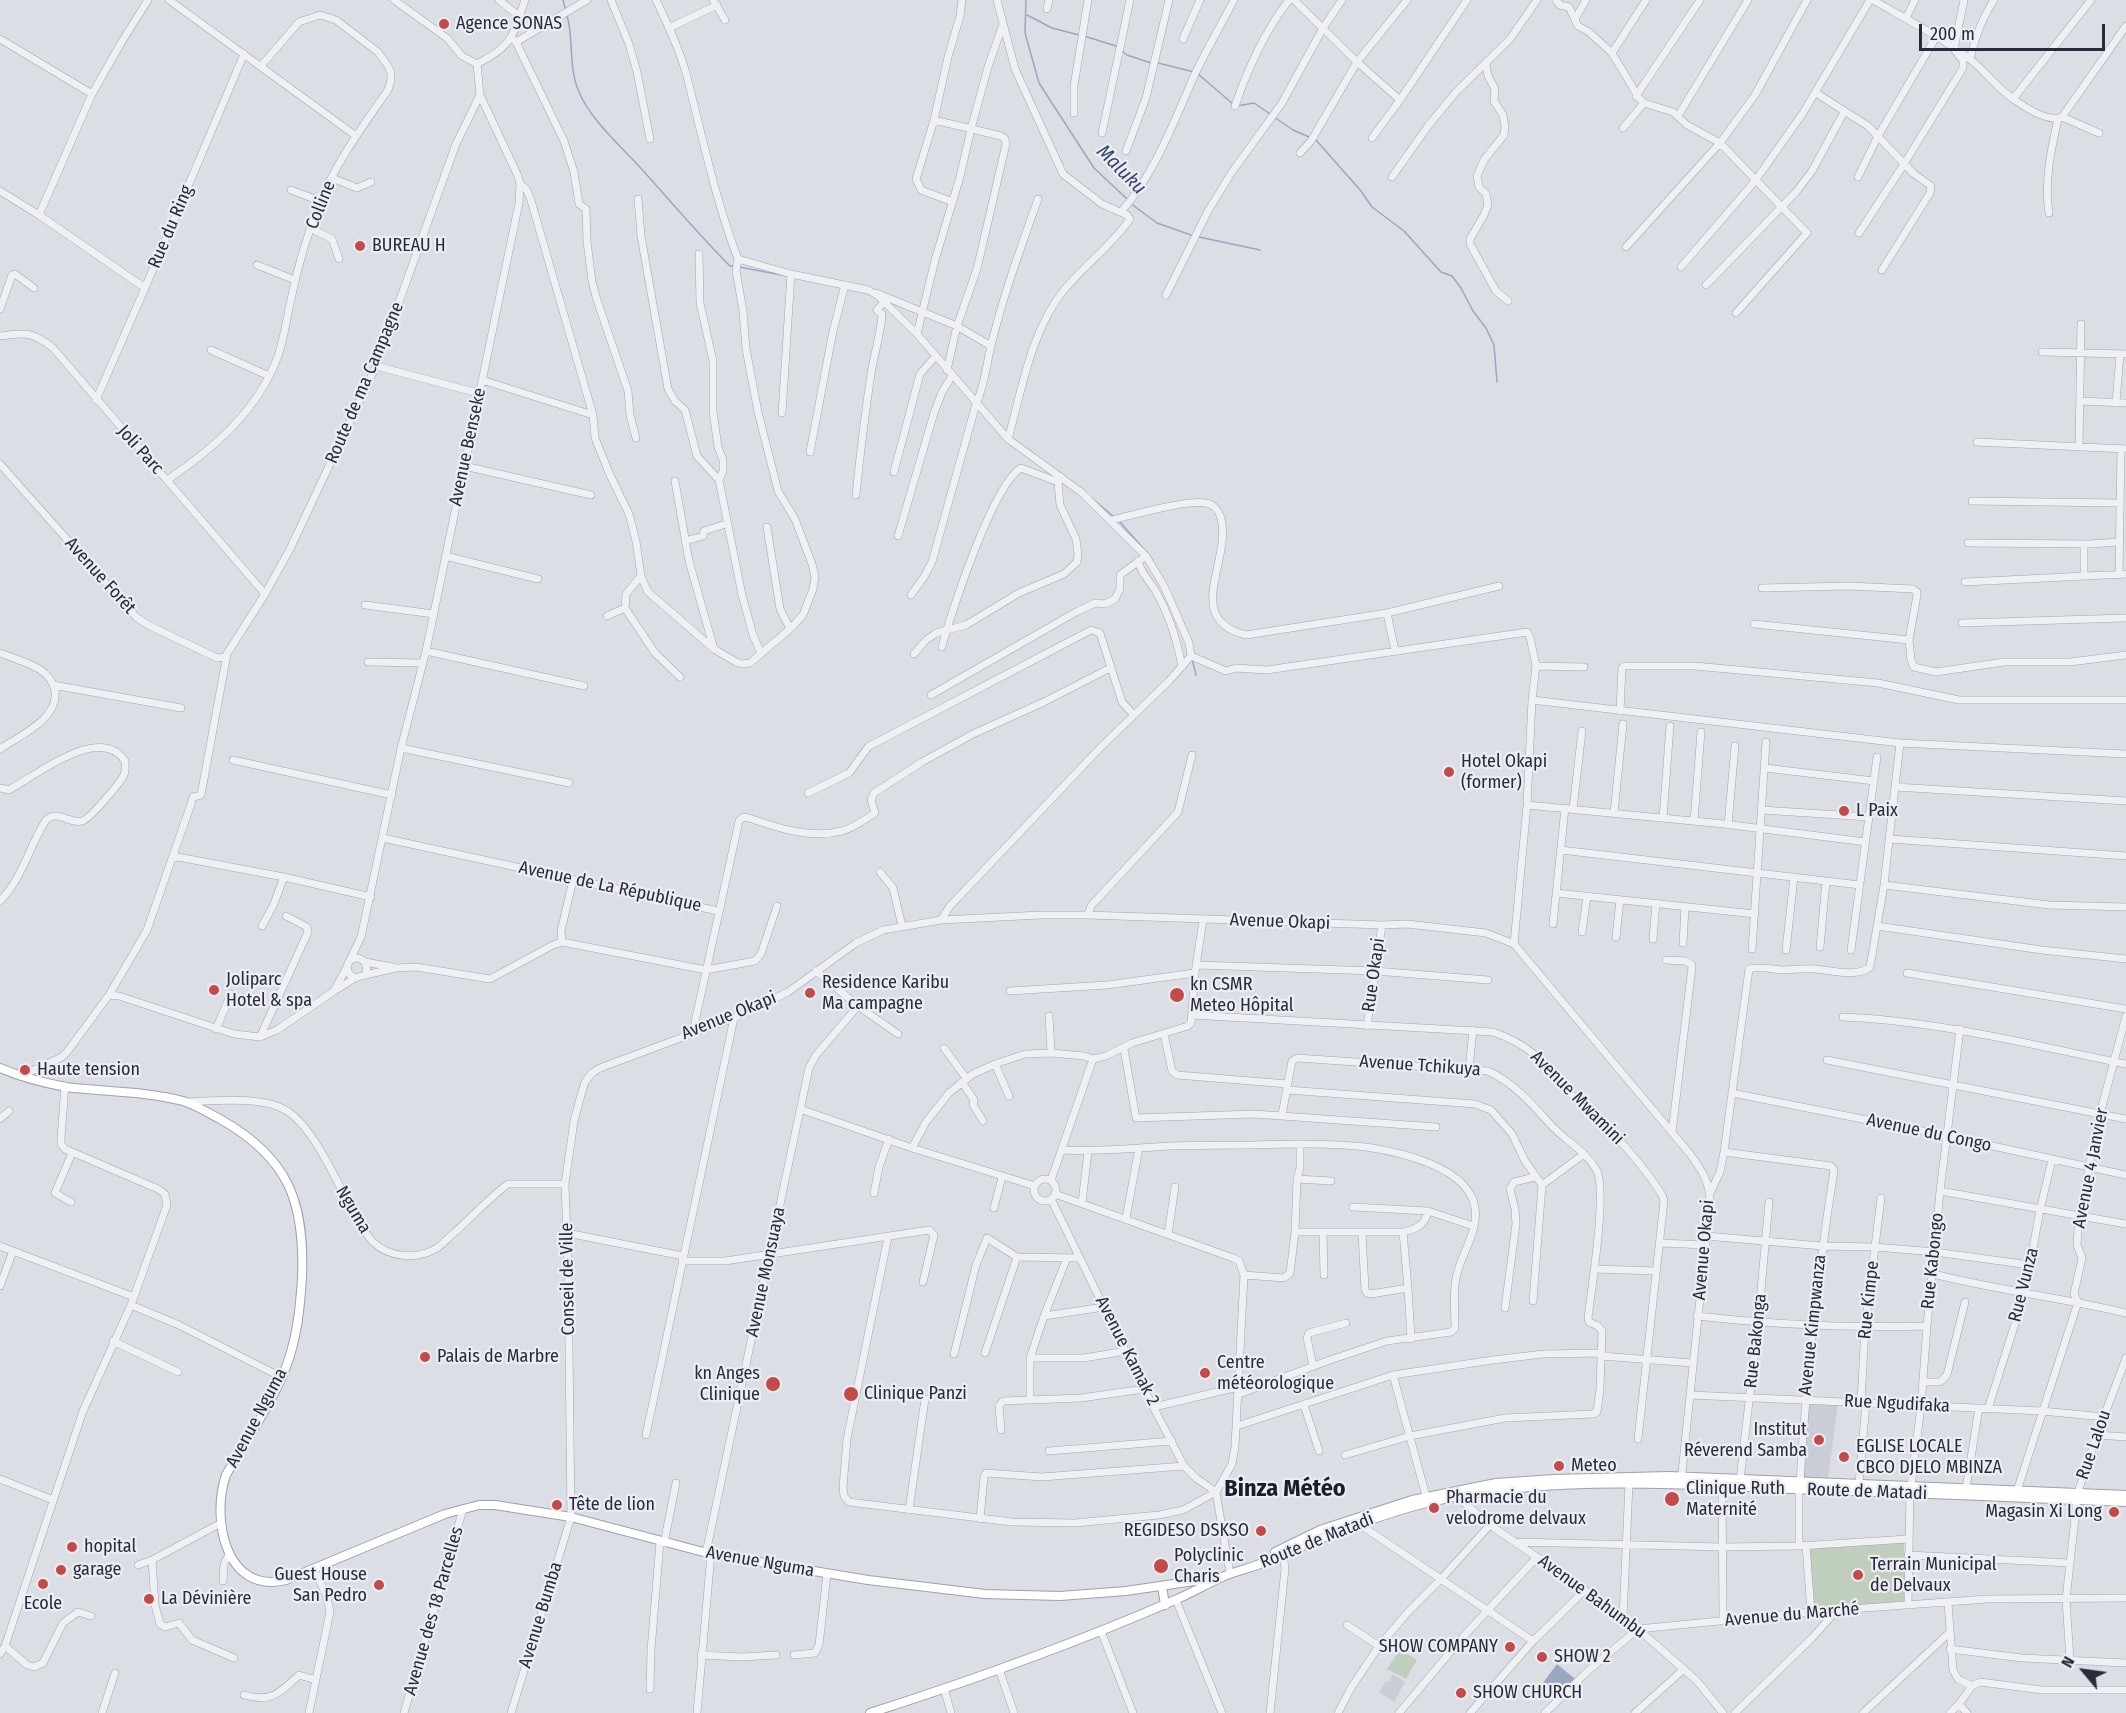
<!DOCTYPE html>
<html>
<head>
<meta charset="utf-8">
<style>
  body { margin:0 }
  #map { position:relative; width:2126px; height:1713px; overflow:hidden; background:#dcdee5; font-family:"Fira Sans Condensed",sans-serif }
  canvas { display:block }
  .north { position:absolute; left:2054px; top:1641px; width:60px; height:60px; -webkit-text-stroke:4px #ebedf3; paint-order:stroke; rotate:299deg; font-size:16px; font-weight:700; line-height:24px; text-align:center; color:#272b3a }
  .north::after { content:''; display:block; margin:auto; width:21px; height:27px; background:#272b3a; clip-path:polygon(50% 0,100% 100%,50% 72%,0 100%) }
  .scale { position:absolute; left:1919px; top:24px; width:186px; height:27px; box-sizing:border-box; border:3px solid #272b3a; border-top:0; padding-left:8px; font-size:18px; line-height:21px; white-space:nowrap; color:#272b3a; -webkit-text-stroke:4px #ebedf3; paint-order:stroke }
</style>
</head>
<body>
<div id="map">
<canvas width="2126" height="1713"></canvas>
<div class="north">N</div>
<div class="scale">200 m</div>
</div>
<script>
const ctx = document.querySelector('canvas').getContext('2d');
ctx.lineJoin = 'round';
function paint(path, color) { ctx.fillStyle = color; ctx.fill(path, 'evenodd'); }
function strokePath(path, color, width, dash) { ctx.strokeStyle = color; ctx.lineWidth = width; ctx.lineCap = dash ? 'butt' : 'round'; ctx.setLineDash(dash || []); ctx.stroke(path); }
function drawText(font, color, halo, rows, align = 'center') {
  ctx.font = font + ' "Fira Sans Condensed",sans-serif'; ctx.lineWidth = 4.5; ctx.setLineDash([]); ctx.textBaseline = 'middle'; ctx.strokeStyle = halo; ctx.fillStyle = color; for (const [text, x, y, turn = 0] of rows) {
    ctx.save(); ctx.translate(x, y); ctx.rotate((+turn || 0) * Math.PI / 180); ctx.textAlign = isNaN(turn) ? turn : align; if (halo) ctx.strokeText(text, 0, 0); ctx.fillText(text, 0, 0); ctx.restore();
  }
}
paint(new Path2D(`
  M1808,1402l30,1 -10,75h-26z
  M1393,1674l12,8 -11,20 -15,-10 7,-11 3,1z`), '#cbcdd6');
paint(new Path2D(`
  M1904,1541l1,61 -91,7 -5,-61z
  M1400,1650l17,10 -11,19 -19,-10z`), '#c0cebe');
paint(new Path2D(`
  M1557,1664l18,15 -18,18 -14,-14z`), '#99a7c3');
strokePath(new Path2D(`
  M563,0l3,11
  M1026,0l-1,33 14,50 55,85 33,31
  M567,15c7,25 1,52 12,77 10,25 39,52 58,72 31,34 60,69 93,102h4
  M1027,15l25,13 27,7
  M1084,36l32,10
  M1122,51l5,4 24,8
  M1158,63l36,9
  M1198,74l35,30
  M1237,106l17,-3 16,11
  M1274,117l19,13 16,7
  M1316,140l45,51 11,16 32,24 37,41 11,4 9,12 12,23 13,17 8,17 3,37
  M1130,203l27,20 34,12
  M1199,237l61,13
  M739,267l48,9
  M1089,496l24,20
  M1119,521l31,35 4,7
  M1183,621l5,12
  M1192,659l4,16`), '#99a7c3', 1.5);
const minor = new Path2D(`
  M169,0l187,136
  M394,0l53,38 15,18 15,8
  M499,0l20,16
  M611,0l18,44 8,28 13,67
  M656,0c11,23 23,48 30,73 16,62 29,126 52,186l53,15 77,16 9,5 40,39 91,105 73,53 65,64 18,30 25,57 2,13 -22,25 -70,68 -149,157 -9,14
  M713,0l12,20
  M997,0l18,69 48,105 39,30 25,11 3,4c-18,26 -45,46 -66,71 -33,40 -42,100 -56,149
  M1294,0l63,62 43,38
  M1556,0l4,5 9,2 9,19 11,6 23,21 27,45 5,5 29,9 14,13 33,18 87,90 -71,80
  M1873,0c33,19 68,37 98,60 15,12 26,28 41,38 11,8 36,25 50,19l37,16
  M1047,9l2,-9
  M1906,18l9,-18
  M1575,19l11,-19
  M669,28l48,-23
  M511,38l5,4 48,99 10,31 5,32 7,5 1,33 5,39 4,16 32,94 2,24 6,23
  M0,39l92,55
  M1183,39l17,-39
  M516,42l71,-42
  M1612,53l34,-53
  M1970,59c5,-21 12,-41 24,-59
  M477,64c37,-19 35,-27 48,-64
  M1486,64l2,12 7,13 -1,12 9,14 2,12 -1,8 -20,25 -7,16 2,11 7,7 2,11 -4,10 -14,24v5l26,47 12,10
  M1816,93l52,33 45,47 18,13 -1,7 -48,77
  M1636,96l64,-96
  M2013,99l78,-99
  M1235,106c13,-38 29,-74 54,-106
  M1074,113v-27l14,-86
  M1678,116l70,-116
  M2062,117l64,-91
  M934,120l67,16 4,3 1,5 -29,125 -20,57 -10,44
  M1623,128l21,-25
  M1102,133l28,-133
  M1372,138l28,-38 67,-100
  M1126,151l20,-53 23,-98
  M1300,153l11,-12 46,-79 50,-62
  M1392,177l36,-51 28,-34 54,-53 27,-39
  M1858,177l20,-41 58,-99
  M332,178l25,10 14,-6
  M520,184l6,5 4,8 63,218 2,23 15,37 19,39 7,27 5,35 7,16 66,57 22,13 6,2 8,-1 40,-34 13,-14 10,-26 2,-12 -3,-13 -17,-45 -17,-28 -20,-79 -12,-63 -3,-38 -7,-41 2,-11
  M291,190l29,11
  M0,191l39,24 106,73
  M638,199l3,37 27,153 7,12 10,9 12,46 22,24 23,115 11,40 8,18
  M953,202l-32,-12 -5,-11 18,-59 14,-63 12,-41 2,-16
  M1121,212c35,-40 53,-91 74,-138 12,-25 26,-49 39,-74
  M2049,213c-5,-32 2,-63 9,-94
  M39,215l53,-121 29,-51 27,-43
  M310,228l22,11 7,20
  M1859,233l45,-69 59,-96v-7l-9,-12 10,-49
  M1626,247l94,-104 35,-48 52,-95
  M699,254l1,49 13,58v51l5,35 5,13v11l-4,9
  M257,265l38,15
  M1681,267l74,-86 48,-68 67,-113
  M1706,285l90,-93 16,-21 32,-59
  M876,293l81,33 34,20
  M1166,295l42,-84 24,-39 50,-69 41,-75 19,-28
  M0,309l12,-34 3,-1 19,14
  M917,334l18,-74 25,-83 11,-48 17,-62 14,-40
  M0,336c25,-4 33,-4 53,12l212,246
  M211,350l58,26
  M2042,352l84,2
  M376,366l102,27
  M482,380l111,35
  M96,400l49,-112 99,-234
  M2080,401l46,2
  M2116,403l4,-49
  M782,413l9,-139
  M1977,442l149,7
  M2079,447l2,-123
  M810,452l23,-121 12,-46
  M0,464l136,153 12,8 69,33 8,-1 40,-63 25,-45 86,-183 80,-222 24,-49
  M464,466l127,29
  M894,472l26,-98 15,-17
  M167,480c46,-31 91,-69 111,-124 6,-18 9,-38 13,-57 7,-33 16,-65 29,-96 16,-41 43,-77 68,-113l3,-10v-7l-3,-7 -10,-14 -42,-32 -16,-5 -21,7 -38,44
  M675,481l14,80 25,88
  M856,495c4,-40 9,-81 15,-121 3,-20 10,-40 11,-60l-5,-4 7,-8
  M1972,501l147,2
  M1111,520c23,-5 73,-20 95,-17 8,1 13,8 15,15 11,43 -39,101 25,117l141,-22 112,-27
  M767,527l13,82 10,20
  M898,536l36,-123 8,-21 10,-16
  M685,541l18,-5 1,-5 22,-7
  M1968,543l123,1 27,-2
  M2084,544v32
  M445,556l93,23
  M1138,561c3,12 10,18 17,29 14,24 22,49 27,77
  M2119,575l2,-126
  M1965,582l161,-8
  M1762,588l87,-2 64,3 4,3v3l-8,45
  M911,595l13,-18 8,-15 44,-158c9,-19 10,-38 15,-58 12,-50 30,-99 47,-147
  M365,605l69,9
  M625,608l30,45 25,24
  M1387,613l8,38
  M607,616l18,-8 1,-14 15,-18
  M1962,623l164,-5
  M1754,624l155,16 2,20 3,7 22,5 68,-10h66l56,-7
  M942,647c9,-35 51,-162 79,-179l37,14
  M426,651l158,35
  M0,653c13,5 27,9 39,16 8,5 14,12 16,22 4,28 -36,45 -55,58
  M914,654l12,-14 10,-7 30,-8 53,-32 45,-19 13,-12 1,-8 -2,-15 -16,-34 -2,-23 3,-5
  M1191,656l35,15 10,-3 31,2 260,-38 3,5 6,29 -4,34 -5,105 -13,139
  M368,662l55,1
  M1536,666l48,1
  M53,685l128,23
  M931,695l145,-83 19,-9 10,1 10,-5 5,-10v-14l26,-19
  M1532,700l368,43 226,11
  M1620,711l2,-43 2,-2h71l183,17 81,17h167
  M401,748l168,35
  M233,760l159,35
  M1765,768l109,13
  M1895,787l231,14
  M0,788l9,2c26,-14 91,-67 116,-29 0,5 1,9 -1,14 -4,8 -34,44 -42,46 -13,4 -23,-12 -36,-1 -17,26 -23,58 -46,81
  M808,793l41,-20 20,-27 10,-5 212,-111 9,3 22,69 11,12
  M1527,805l197,19 142,18
  M1573,809l9,-78
  M1762,810l107,7
  M1614,813l9,-89
  M1663,818l7,-92
  M1694,821l7,-89
  M1728,825l7,-79
  M383,838l335,73
  M1890,839l236,17
  M1561,850l299,35
  M173,858l5,-1 106,20 87,20
  M880,872l13,16 9,38
  M1884,885l165,20 77,2
  M1556,893l199,21
  M1088,915l3,-9 87,-94 14,-57
  M1553,924l12,-116
  M262,926l11,-20 11,-29
  M1877,926l165,24 84,9
  M1582,932l5,-36
  M1616,937l4,-37
  M1653,939l3,-36
  M562,942l-1,-11 12,-51
  M1683,943l2,-36
  M1820,947l6,-66
  M1752,949l14,-207
  M1786,950l8,-73
  M1851,950l26,-193
  M350,960l11,-23 5,-23 35,-166 25,-97 93,-448 1,-19 -2,-8 -38,-81 -3,-31
  M1666,960l19,1 6,3 1,3 -20,165
  M365,962l28,5
  M1197,965l178,6 113,9
  M816,971l42,35 40,28
  M1907,973l219,36
  M355,978c-7,-3 -9,-8 -7,-15 6,-7 11,-6 17,-1l2,9 -2,4
  M335,989l12,-22
  M1010,991l97,-6 88,-12
  M109,995l10,1 115,38 26,3 17,-7 57,-39 21,-13 10,-3 31,-7 20,-1 74,12 63,-34 9,-3 144,28 49,-9 6,-7 16,-48
  M1192,1015l301,17c48,16 59,44 92,77 9,9 19,16 28,25 18,18 35,39 49,61l2,6 -26,238
  M1049,1016l2,37
  M1843,1017c96,4 189,28 283,47
  M1367,1026l15,-101
  M216,1029l15,-35
  M697,1030l-2,-8 44,-201 4,-4 6,1c29,10 61,21 93,13 12,-3 22,-11 33,-18l-4,-13 3,-7 48,-31 51,-28 71,-32 66,-34
  M1164,1034l8,37 5,4 111,9
  M260,1037l48,-105 -1,-5 -21,-11
  M944,1048l22,30
  M1124,1049l12,69 118,-4 182,13
  M1827,1060l299,59
  M995,1064l14,32
  M1469,1069l4,-39
  M21,1076l41,-19 5,-5 42,-57 38,-65 44,-126 2,-7 8,-2 26,-141
  M962,1082l12,18 -1,5 10,16
  M1287,1090l188,14 16,6 21,24 13,27 17,24 -9,116
  M1732,1093l215,43 179,39
  M187,1102c29,-1 79,-7 103,11 25,18 48,71 63,99 6,10 12,22 20,30 17,16 44,18 64,6 6,-4 11,-10 17,-15 18,-16 34,-34 54,-49h57
  M800,1109l112,39 123,38
  M1282,1115l10,-54 5,-3 191,13c26,12 43,32 62,53 14,16 35,26 46,45 12,20 -5,122 -8,149l1,4 9,4 4,5 -2,58 -3,23 -4,2 -88,4 -95,18 -65,19
  M0,1119l9,-8
  M912,1148l14,-26 23,-29 24,-19 22,-10 30,-10 26,-1 33,3 9,3 13,-3 26,-13 56,-17 3,-3 4,-50 8,-53
  M1062,1150c36,2 72,-2 109,-4 27,-1 54,-1 82,-1 37,-1 76,-2 113,2 34,5 103,20 109,61 4,23 -15,48 -19,70 -3,15 -1,34 -1,50l-4,4 -64,9 -57,19 -91,34
  M1724,1152l107,14 3,4c-16,104 -28,208 -34,313
  M1297,1179l34,2
  M1034 1190a11 11 0 1 1 22 0a11 11 0 1 1-22 0Z
  M1051,1180l42,-121
  M1542,1185l42,-31
  M1940,1191l186,33
  M874,1193l5,-26 10,-28
  M1710,1193l10,-21 4,-20 25,-183c11,-3 22,0 33,1 11,0 22,-2 33,-1 15,1 42,9 55,-2l14,-82 16,-142
  M1055,1194l178,64 6,3 5,14 -9,171 -3,18 -16,28 14,82
  M71,1202l-16,-9 17,-40
  M1082,1203l6,-52
  M1353,1207l75,4
  M994,1208l8,-31
  M1126,1218l13,-70
  M1295,1232h108c14,-3 22,-7 25,-21l45,15
  M567,1233l116,23
  M1323,1233l1,42
  M1362,1233l3,56 2,4 4,1 37,-6 -5,-56
  M1168,1234l7,-47
  M1706,1236l116,10 53,1 60,5 95,13
  M888,1237l-41,202 -4,48 1,9 5,6 163,20 63,1 84,-8 24,-5 33,-18 -20,-14 -12,-12 -40,-77 -93,-190
  M1661,1243l44,2
  M0,1246l134,51
  M682,1261h43l204,-31 5,5 -11,47
  M1594,1269l62,2
  M1933,1274c64,16 129,24 193,39
  M1244,1275l40,3 6,-5 5,-41 2,-53 3,-11v-24
  M0,1286l13,-35
  M1408,1288l3,51
  M131,1305l48,20 102,52
  M1505,1308l11,-84 -1,-15 -5,-20 4,-7 21,-5
  M1044,1316l60,-9
  M1697,1316c77,9 152,12 230,10
  M113,1341l65,31
  M985,1353l32,-96
  M954,1354l22,-89 11,-27 30,19 63,1
  M1601,1356l91,7
  M1030,1358h54l42,-7
  M1313,1366l-6,-28 2,-5 37,-10
  M1393,1375l33,121
  M1923,1382h17l7,-7 18,-73
  M1690,1395l352,16 62,6
  M1030,1399v-41l14,-42 23,-58
  M1861,1402l4,-74 16,-130
  M1304,1405l15,46
  M1154,1407l84,-20
  M1988,1409l37,-117 15,-82 12,-50
  M1237,1426l156,-51 100,-15 50,-6 59,-1
  M1001,1430l-2,-24 4,-5 78,-3 63,-9
  M646,1435l88,-417
  M2097,1435l29,2
  M1049,1451l123,-10
  M0,1479l53,21
  M1740,1480l18,-157 11,-121
  M1859,1484l7,-81
  M1722,1486l1,135
  M1799,1489v57
  M1966,1489l13,-81
  M2017,1491l61,-189 -4,-8 8,-36 -5,-13 2,-29 21,-102 26,-98
  M1454,1494l36,31 95,65 53,39 59,52 26,32
  M909,1510l16,-111
  M980,1519l4,-42 2,-4 56,4 142,-11
  M1359,1524l174,117
  M1516,1542l206,5 77,-1 109,-7
  M664,1543l12,-60
  M1806,1545l5,67
  M706,1553l103,-485 7,-13 42,-49
  M1908,1555l162,8
  M152,1560l3,45 5,19 5,3 14,-4 13,17 42,18
  M138,1565l14,-5 69,-37
  M223,1581l1,-17 5,-10
  M1176,1600l46,113
  M1948,1603l5,67 5,9 14,7 -13,18 8,9
  M1908,1604l2,-110 11,-88 6,-80 13,-135 20,-162
  M1623,1618l6,-134
  M1347,1625l32,21
  M1101,1631l32,82
  M5,1646l22,19 7,2 9,-4 20,-40 15,-11 13,4
  M1950,1649l72,9 104,5
  M0,1654l5,-8 78,-235 48,-106 36,-100 -2,-11 -7,-5 -93,-40 -4,-5v-6l4,-52
  M701,1655l41,2 34,-2
  M794,1655l21,-2 4,-8 8,-71
  M2070,1660l-4,-61 12,-107 19,-57 29,-77
  M999,1669l15,44
  M1972,1686l8,-4 62,8h84
  M944,1688l7,25
  M650,1689l1,-39 9,-108
  M244,1695c27,8 36,-2 55,-20l17,5
  M102,1713l13,-40
  M309,1713l21,-101 -3,-15 -13,-28
  M404,1713l59,-204
  M511,1713l60,-196 -3,-253 -3,-80 9,-63 7,-26 4,-13 7,-9 8,-5 134,-50 54,-26 68,-49 27,-13 58,-10 100,-5h47l294,10 25,-1 79,9 28,11 176,210c11,15 20,28 20,48l-29,280
  M697,1713l14,-159
  M1270,1713l15,-144 -2,-15
  M1338,1713l13,-25 28,-42 29,-34 32,-32 50,-55
  M1399,1713l64,-76 74,-80
  M1470,1713l63,-72 52,-51
  M1545,1713l44,-43 49,-41 173,-17 176,-13 139,-1
  M1635,1713l49,-44
  M1735,1713l77,-75 25,-28
  M1863,1713l86,-80
  M1950,1713l9,-9`);
const major = new Path2D(`
  M0,1068c21,9 44,15 66,19 39,5 79,4 117,14 13,4 25,12 37,18 69,39 85,83 82,159 -2,31 -5,60 -16,89 -15,39 -40,72 -60,108 -15,43 -1,120 60,105l159,-66 34,-9h16l76,12 140,37 157,26 117,14 75,2 66,-5 95,-14
  M1275,1552l45,-22 92,-30 84,-17 58,-4 115,-3 457,19
  M1162,1586l3,19
  M870,1713c103,-33 206,-70 305,-113 17,-7 31,-16 47,-23 14,-6 29,-9 43,-15 54,-23 108,-46 165,-60 118,-27 244,-18 364,-13 111,4 221,8 332,13`);
strokePath(minor, '#a2a5ae', 8);
strokePath(major, '#9da1b0', 10);
strokePath(minor, '#eff0f4', 7);
strokePath(major, '#fff', 8);
for (const [x, y, r, color] of [
  [444,24,6,"#c34a49"],
  [360,246,6,"#c34a49"],
  [1449,772,6,"#c34a49"],
  [1844,811,6,"#c34a49"],
  [214,990,6,"#c34a49"],
  [810,993,6,"#c34a49"],
  [1177,995,8,"#c34a49"],
  [25,1070,6,"#c34a49"],
  [425,1357,6,"#c34a49"],
  [1205,1373,6,"#c34a49"],
  [773,1384,8,"#c34a49"],
  [851,1394,8,"#c34a49"],
  [1819,1440,6,"#c34a49"],
  [1844,1457,6,"#c34a49"],
  [1559,1466,6,"#c34a49"],
  [1672,1499,8,"#c34a49"],
  [557,1505,6,"#c34a49"],
  [1434,1508,6,"#c34a49"],
  [2114,1512,6,"#c34a49"],
  [1261,1531,6,"#c34a49"],
  [72,1547,6,"#c34a49"],
  [1161,1566,8,"#c34a49"],
  [61,1570,6,"#c34a49"],
  [1858,1575,6,"#c34a49"],
  [43,1584,6,"#c34a49"],
  [379,1585,6,"#c34a49"],
  [149,1599,6,"#c34a49"],
  [1510,1647,6,"#c34a49"],
  [1542,1657,6,"#c34a49"],
  [1461,1693,6,"#c34a49"]
]) { const dot = new Path2D(); dot.arc(x, y, r, 0, 2 * Math.PI); ctx.fillStyle = color; ctx.fill(dot); strokePath(dot, '#ebedf3', 2); }
drawText('18px', '#272b3a', '#ebedf3', [
  ["Agence SONAS",456,24],
  ["BUREAU H",372,246],
  ["Hotel Okapi",1461,762],
  ["(former)",1461,783],
  ["L Paix",1856,811],
  ["Joliparc",226,980],
  ["Hotel & spa",226,1001],
  ["Residence Karibu",822,983],
  ["Ma campagne",822,1004],
  ["kn CSMR",1190,985],
  ["Meteo Hôpital",1190,1006],
  ["Haute tension",37,1070],
  ["Palais de Marbre",437,1357],
  ["Centre",1217,1363],
  ["météorologique",1217,1384],
  ["kn Anges",760,1374,"right"],
  ["Clinique",760,1395,"right"],
  ["Clinique Panzi",864,1394],
  ["Institut",1807,1430,"right"],
  ["Réverend Samba",1807,1451,"right"],
  ["EGLISE LOCALE",1856,1447],
  ["CBCO DJELO MBINZA",1856,1468],
  ["Meteo",1571,1466],
  ["Clinique Ruth",1686,1489],
  ["Maternité",1686,1510],
  ["Pharmacie du",1446,1498],
  ["velodrome delvaux",1446,1519],
  ["Tête de lion",569,1505],
  ["Magasin Xi Long",2102,1512,"right"],
  ["REGIDESO DSKSO",1249,1531,"right"],
  ["hopital",84,1547],
  ["Polyclinic",1174,1556],
  ["Charis",1174,1577],
  ["Terrain Municipal",1870,1565],
  ["de Delvaux",1870,1586],
  ["garage",73,1570],
  ["Guest House",367,1575,"right"],
  ["San Pedro",367,1596,"right"],
  ["La Dévinière",161,1599],
  ["Ecole",43,1604,"center"],
  ["SHOW COMPANY",1498,1647,"right"],
  ["SHOW 2",1554,1657],
  ["SHOW CHURCH",1473,1693]
], 'left');
drawText('18px', '#272b3a', '#ebedf3', [
  ["Colline",321,205,-68],
  ["Rue du Ring",171,227,-67],
  ["Route de ma Campagne",365,383,-67],
  ["Avenue Benseke",468,447,-78],
  ["Joli Parc",140,450,48],
  ["Avenue Forêt",100,576,48],
  ["Avenue de La République",610,887,12],
  ["Avenue Okapi",1280,922,2],
  ["Rue Okapi",1374,975,-82],
  ["Avenue Okapi",729,1016,-22],
  ["Avenue Tchikuya",1420,1066,4],
  ["Avenue Mwamini",1577,1098,45],
  ["Avenue du Congo",1929,1133,12],
  ["Avenue 4 Janvier",2091,1168,-79],
  ["Nguma",353,1210,59],
  ["Avenue Okapi",1704,1250,-85],
  ["Rue Kabongo",1933,1261,-84],
  ["Avenue Monsuaya",766,1272,-78],
  ["Conseil de Ville",568,1279,-91],
  ["Rue Vunza",2024,1285,-76],
  ["Rue Kimpe",1869,1300,-84],
  ["Avenue Kimpwanza",1813,1325,-84],
  ["Rue Bakonga",1756,1341,-84],
  ["Avenue Kamak 2",1127,1351,63],
  ["Rue Ngudifaka",1897,1404,3],
  ["Avenue Nguma",257,1418,-62],
  ["Rue Lalou",2094,1445,-71],
  ["Route de Matadi",1867,1492,2],
  ["Route de Matadi",1317,1541,-22],
  ["Avenue Nguma",760,1562,10],
  ["Avenue Bahumbu",1592,1597,36],
  ["Avenue des 18 Parcelles",434,1611,-74],
  ["Avenue Bumba",541,1615,-73],
  ["Avenue du Marché",1792,1615,-5]
]);
drawText('italic 20px', '#35446b', '#ebedf3', [
  ["Maluku",1121,170,45]
]);
drawText('bold 24px', '#1a1d2b', '#ebedf3', [
  ["Binza Météo",1285,1489]
]);
</script>
</body>
</html>
